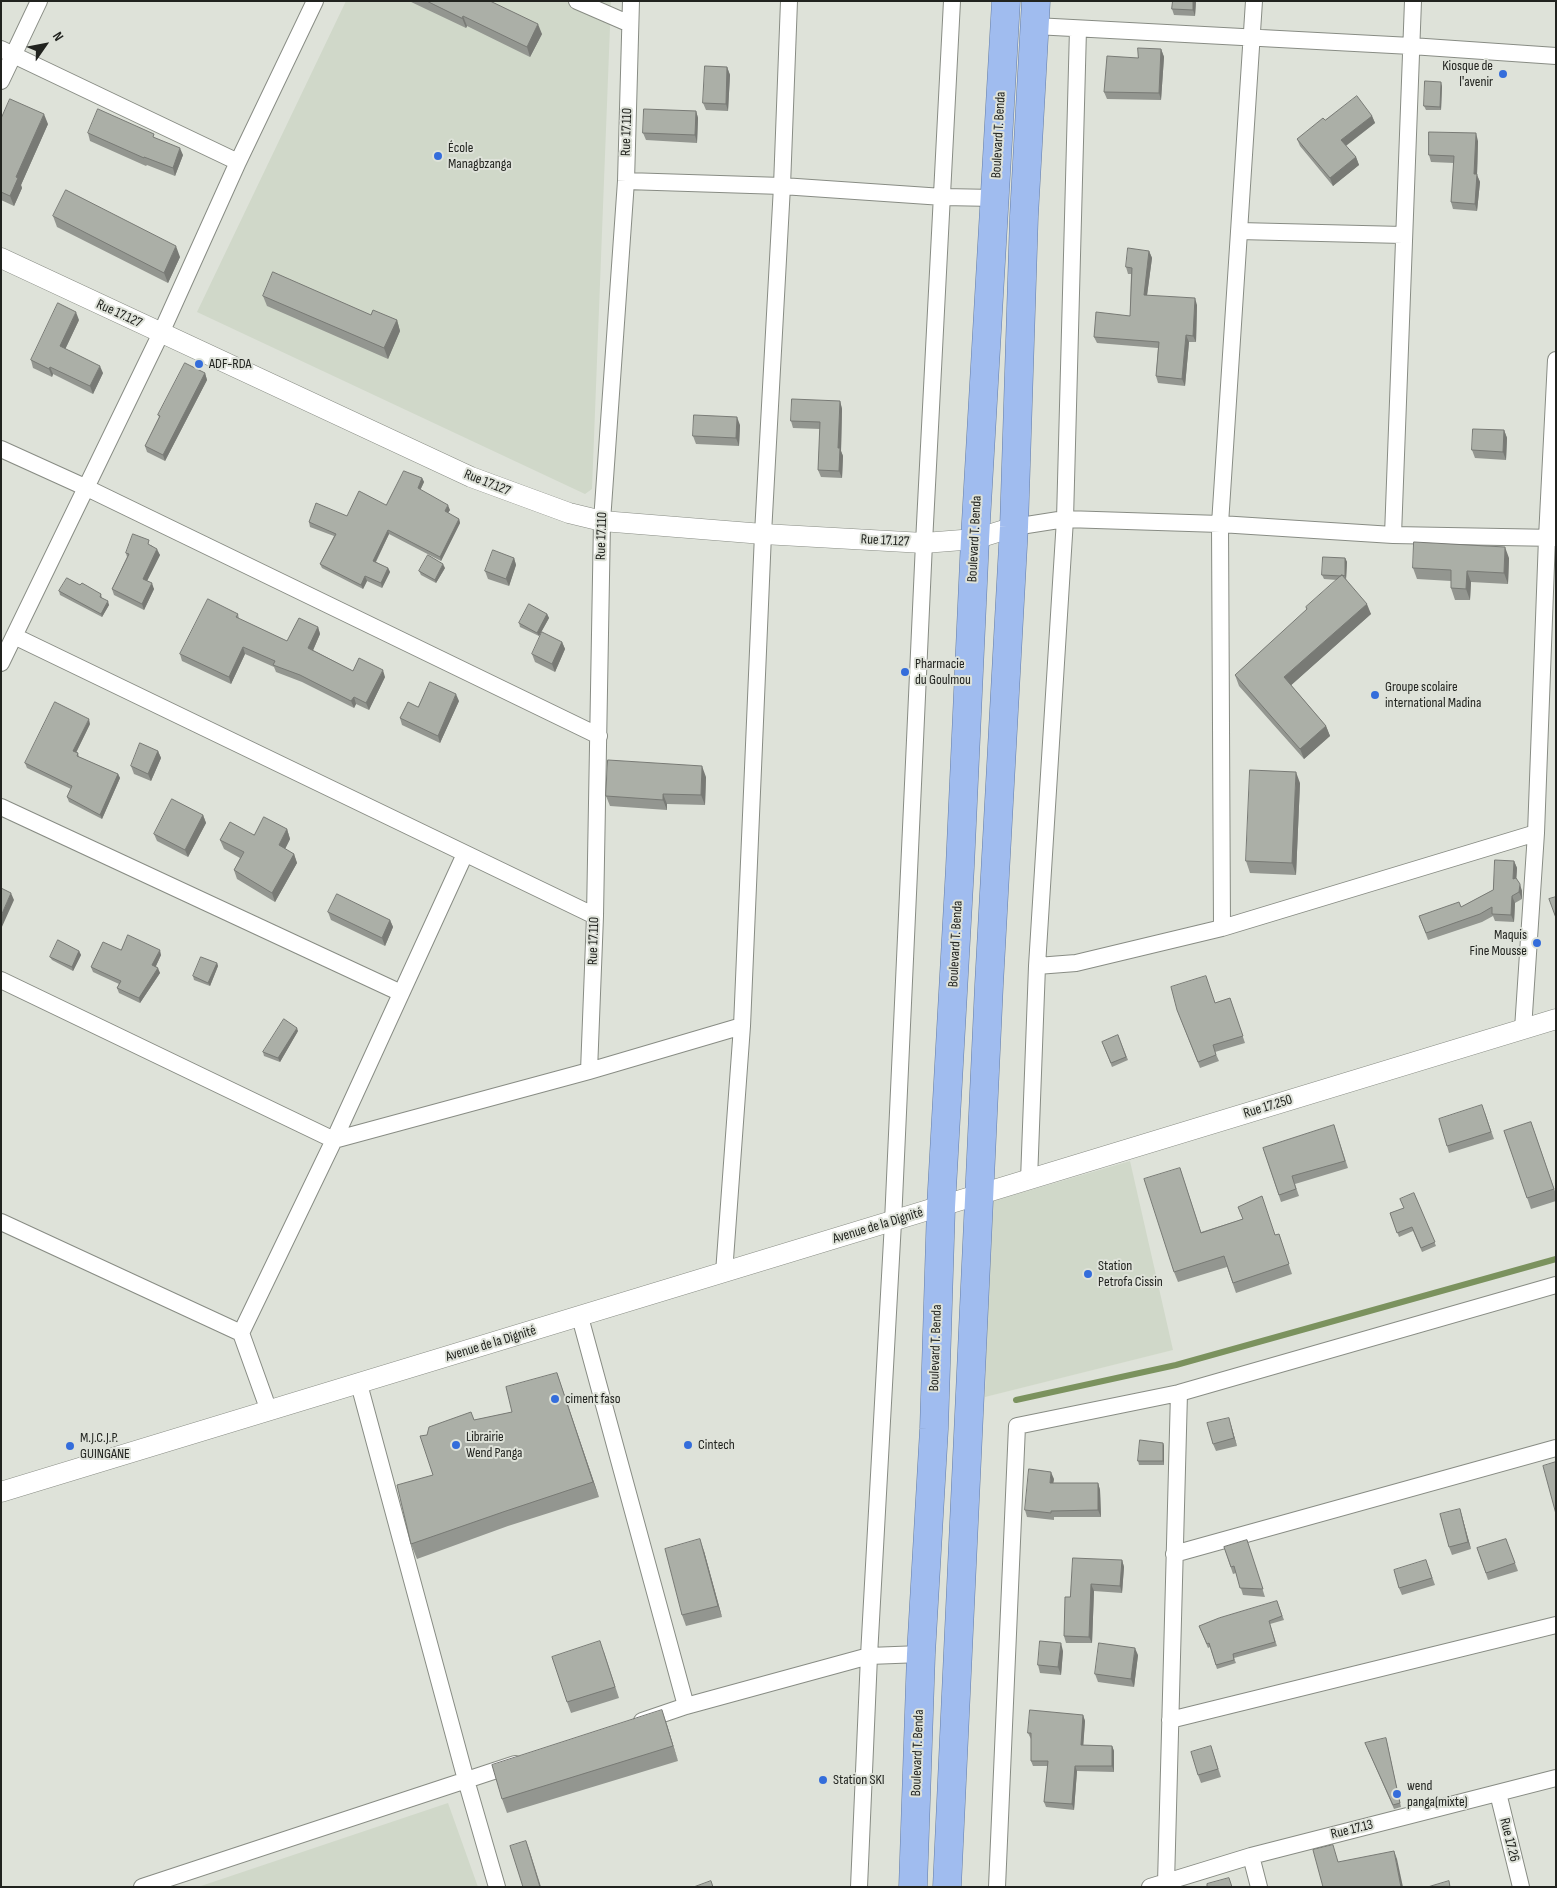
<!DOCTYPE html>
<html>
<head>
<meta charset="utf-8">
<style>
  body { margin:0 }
  #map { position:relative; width:1557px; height:1888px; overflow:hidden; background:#dee2d9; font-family:"Sofia Sans Condensed",sans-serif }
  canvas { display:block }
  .frame { position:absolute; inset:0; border:2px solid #21231f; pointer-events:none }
  .north { position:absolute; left:20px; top:20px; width:50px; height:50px; -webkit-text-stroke:4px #dee2d9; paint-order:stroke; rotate:57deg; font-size:14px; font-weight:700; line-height:20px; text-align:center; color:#21231f }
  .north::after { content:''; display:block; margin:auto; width:18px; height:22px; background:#21231f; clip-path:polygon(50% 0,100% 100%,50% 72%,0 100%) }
</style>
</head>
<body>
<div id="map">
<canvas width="1557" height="1888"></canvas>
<div class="frame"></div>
<div class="north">N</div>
</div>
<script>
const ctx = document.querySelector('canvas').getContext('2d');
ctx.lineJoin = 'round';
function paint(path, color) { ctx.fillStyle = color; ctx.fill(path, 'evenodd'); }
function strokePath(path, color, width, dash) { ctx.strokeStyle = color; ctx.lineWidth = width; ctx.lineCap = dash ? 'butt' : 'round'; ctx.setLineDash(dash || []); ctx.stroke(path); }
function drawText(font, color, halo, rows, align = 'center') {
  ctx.font = font + ' "Sofia Sans Condensed",sans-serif'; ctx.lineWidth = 4; ctx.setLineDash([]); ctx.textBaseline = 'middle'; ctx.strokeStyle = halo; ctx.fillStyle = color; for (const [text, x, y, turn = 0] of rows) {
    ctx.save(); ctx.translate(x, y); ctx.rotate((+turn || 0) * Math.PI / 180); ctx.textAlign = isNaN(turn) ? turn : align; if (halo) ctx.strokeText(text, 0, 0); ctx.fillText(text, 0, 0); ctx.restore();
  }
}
paint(new Path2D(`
  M346,1h265l-19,488 -7,5 -388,-182z
  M1130,1161l43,189 -188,47 5,-195z
  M448,1803l30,84h-280z`), '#d0d8c9');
strokePath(new Path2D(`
  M1016,1400l160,-35 380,-106`), '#7b925e', 6);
const minor = new Path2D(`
  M577,1l53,23
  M1035,26l376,20 145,10
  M1,49l237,113
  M1,81l38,-80
  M626,181l156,5 161,11 52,1
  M1239,231l164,4
  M1,449l86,39 512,248
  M1014,527l51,-8 155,5 173,11 163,3
  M1393,535l20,-534
  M14,636l581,280
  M1,663l160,-330 77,-171 77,-161
  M1,807l400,186
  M1222,928l-2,-404 34,-523
  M1037,966l39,-3 146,-35 314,-95
  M1,980l333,160 255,-69 153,-45
  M1523,1029l13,-196 11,-295 9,-178
  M589,1071l6,-155 7,-395 24,-340 5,-180
  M1029,1180l8,-214 28,-447 13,-490
  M1,1222l240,111 28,78
  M724,1273l18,-247 21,-492 19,-348 7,-185
  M580,1317l106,389
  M241,1333l93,-193 131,-286
  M359,1384l107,396 31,107
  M1174,1554l382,-106
  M1170,1720l386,-95
  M642,1721l44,-15 183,-50 52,-2
  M1498,1793l23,94
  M1251,1856l8,31
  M1166,1883l13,-490
  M142,1887l373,-123
  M859,1887l10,-231 24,-434 31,-679 28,-542
  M997,1887l20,-461 162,-33 377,-108
  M1150,1887l101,-31 305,-78`);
const tertiary = new Path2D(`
  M1,258l470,219 98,36 33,8 161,13 161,9 51,-4 39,-12
  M1,1492l1555,-473`);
const trunk = new Path2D(`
  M913,1887l8,-233 13,-225 7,-222 19,-340 15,-328 31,-538
  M947,1887l42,-902 25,-458 10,-311 12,-215`);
strokePath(minor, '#888c84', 18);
strokePath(tertiary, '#888c84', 21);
strokePath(trunk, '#647ca4', 29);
strokePath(minor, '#fff', 16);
strokePath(tertiary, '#fff', 20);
strokePath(trunk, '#a0bcef', 28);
paint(new Path2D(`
  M409,1h81l52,33 -12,23 -63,-31 -1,2z
  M1173,1h23l-1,15 -21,-1 -2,-6z
  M1161,49l3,8 -3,43 -54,-1 -3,-7 34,-34z
  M727,67l3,8 -2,36 -22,-1 -3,-7z
  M1442,86l-1,24h-15l-2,-4z
  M696,111l2,7 -1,25 -51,-3 -3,-7z
  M1372,116l3,7 -29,23 10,11 3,8 -26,21 -33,-40 -3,-7 28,-19z
  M1,119l47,5 -27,61 1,3 -8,18 -13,-6z
  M88,133l68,6 27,16 -8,21 -28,-11 -1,1 -56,-25z
  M1478,141l-1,34 3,7 -3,29 -24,-2 -2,-7 3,-39 -23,-1 -2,-7z
  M53,216l127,41 -12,26 -111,-56z
  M1149,251l3,7 -5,38 50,9 -1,37h-7l-4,44 -27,-3 -2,-7 2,-28 -61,-5 -3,-6 36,-21 1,-42h-3l-2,-7z
  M263,296l134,24 3,11 -12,28 -121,-53z
  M79,320l-14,29 38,24 -10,21 -40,-20 -1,3 -19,-9 -2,-8z
  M205,373l2,7 -42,81 -18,-9 -2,-6 14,-29 -1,-2z
  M840,401l2,8 -1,42 2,5 -1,22 -21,-1 -3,-7 2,-41 -27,-1 -2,-7z
  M740,425l-1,21 -43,-2 -3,-8z
  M1504,430l3,8 -1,22 -31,-2 -3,-8z
  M422,478l2,4 -4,8 30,20 -2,3 11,6 1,4 -19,38 -52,-27 -13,28 12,6 2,4 -8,16 -15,-7 -4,8 -41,-21 -2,-4 14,-28 -24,-9 -1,-5 38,-6 39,-11z
  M151,545l9,10 -13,26 7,8 -10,21 -30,-15 -2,-6 15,-32 -1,-4z
  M514,558l2,7 -7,21 -21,-7 -3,-8z
  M1345,558l2,4 -1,17 25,35 -80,71 35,41 4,10 -26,23 -65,-73 -4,-11 72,-65 -1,-3 31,-27 -13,-1 -2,-4z
  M1509,558l-1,26 -37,-2 -1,18h-15l-4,-12v-7l-34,-2 -4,-11z
  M445,568l-9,15 -15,-8 -2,-4z
  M80,585l21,9 1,4 7,7 -7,12 -42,-22 -1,-4z
  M238,614l1,5 48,22 31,-14 2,7 -7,16 40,21 32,6 -16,33 -13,-6 -2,4 -52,-26 -26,-10 -2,-5 -29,-13 -14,30 -49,-23 -2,-7z
  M547,614l2,4 -10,18 -19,-9 -1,-4z
  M562,642l3,7 -10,23 -20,-10 -3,-8z
  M459,701l-19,42 -38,-18 -2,-7 18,-11z
  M90,724l-14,28 2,1 1,4 39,17 2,4 -18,41 -33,-17 -2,-5 4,-8 -44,-21 -2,-5z
  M158,751l3,7 -10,23 -17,-7 -3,-8z
  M706,777l-1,28 -38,-1v6l-57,-4 -4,-10z
  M1300,783l-4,92 -46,-2 -4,-12z
  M203,815l3,8 -18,34 -31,-16 -3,-7z
  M287,829l3,10 -5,10 9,5 3,9 -22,39 -38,-23 -3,-9 6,-12 -16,-9 -4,-9z
  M1514,861l3,7 -1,10 6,13v8l-7,4 -1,19 -19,-1 -2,-5 -11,6 -54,18 -9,-24 42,-9 32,-17z
  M328,912l62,8 3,7 -8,19 -54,-26z
  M121,950l40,5 -5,11 4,7 -20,30 -21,-10 -2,-5 2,-4 -26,-12 -2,-5z
  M79,951l2,4 -8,16 -21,-11 -2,-3z
  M217,963l1,3 -8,20 -16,-6 -1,-4z
  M1230,998l15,45 -30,9 4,9 -19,7 -23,-58 38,-7z
  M298,1031l-18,31 -16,-6 -1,-4z
  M1118,1035l10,25 -16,7 -10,-25z
  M1485,1113l9,26 -45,14 -2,-7z
  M1531,1122l25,72v7l-25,8 -27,-78z
  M1334,1125l14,43 -53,16 4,12 -18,6 -18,-54z
  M1180,1168l21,64 42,-13 -5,-12 38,28 3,-1 13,40 -56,19 -9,-26 -49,15 -4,-10z
  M1414,1193l22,53 -14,6 -9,-21 -14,6 -9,-24 14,-5z
  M557,1373l42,124 -91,29 -91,33 -6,-15 22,-69 -6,-40 47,-15 38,-8z
  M1231,1425l6,21 -21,5 -3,-7z
  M1163,1443l1,3v19h-25l-1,-4z
  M1054,1479l-1,4h45l2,7 1,27h-47v3l-27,-3 -2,-7z
  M1460,1509l11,40 -19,6 -3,-8z
  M1506,1539l12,32 -30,9 -11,-32z
  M1247,1540l18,57 -22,-2 -7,-22 -3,1 -9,-27z
  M704,1551l18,66 -36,9 -4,-11z
  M1122,1560l2,7 -2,26 -28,-2 -2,52h-26l-2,-7 6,-39z
  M1429,1568l6,17 -33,10 -3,-7z
  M1277,1601l7,19 -14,4 7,22 -43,12 2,5 -19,6 -7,-22 -2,1 -9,-22z
  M1063,1651l-2,24 -21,-2 -2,-8z
  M604,1652l15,46 -48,15 -4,-11z
  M1138,1655l-4,32 -36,-5 -3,-8z
  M1083,1715l2,6 -2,24 29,1 2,5v21l-37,-1 -3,39 -28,-3 -2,-5 4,-36h-15l-2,-5v-22l-3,-6z
  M667,1725l11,36 -171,52 -5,-14z
  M1387,1742l14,65 -7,2 -29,-66z
  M1211,1746l10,31 -20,6 -3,-8z`), '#939690');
paint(new Path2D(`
  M1193,1h3l-1,15 -2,-6z
  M463,16l4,10 -1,2 -4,-10z
  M538,24l4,10 -12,23 -3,-10z
  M1161,49l3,8 -3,43 -2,-7z
  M727,67l3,8 -2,36 -2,-7z
  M1441,82l1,4 -1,24 -1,-3z
  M696,111l2,7 -1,25 -2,-8z
  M44,114l4,10 -27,61 1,3 -8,18 -4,-10 6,-19z
  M1372,116l3,7 -31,24 -3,-7z
  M1476,133l2,8 -1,34 3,7 -3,29 -2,-7 -1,-30z
  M180,148l3,7 -8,21 -2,-8z
  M1356,157l3,8 -26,21 -3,-8z
  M176,246l4,11 -12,26 -4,-10z
  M1149,251l3,7 -6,44 -2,-7z
  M1195,298l2,7 -1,37 -3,-6z
  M76,312l3,8 -16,34 -3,-8z
  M397,320l3,11 -12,28 -4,-11z
  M1186,335l3,7 -4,44 -3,-7z
  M100,366l3,7 -10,21 -3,-8z
  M50,367l3,7 -1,3 -3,-8z
  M205,373l2,7 -42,81 -2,-6z
  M840,401l2,8 -1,42 2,5 -1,22 -3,-7 -1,-23z
  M737,417l3,8 -1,21 -3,-8z
  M1504,430l3,8 -1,22 -3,-8z
  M422,478l2,4 -5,11 -1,-5z
  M448,505l2,5 -4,6 -1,-5z
  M459,519l1,4 -19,38 -1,-4z
  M388,530l1,4 -15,31 -1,-4z
  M1505,547l4,11 -1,26 -4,-11z
  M157,549l3,6 -15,30 -2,-6z
  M514,558l2,7 -7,21 -3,-7z
  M1345,558l2,4 -1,18 -1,-4z
  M443,564l2,4 -9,15 -1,-3z
  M388,568l2,4 -8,16 -1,-5z
  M1467,571l4,11 -1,18 -4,-11z
  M365,576l2,5 -4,8 -2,-4z
  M152,583l2,6 -10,21 -2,-6z
  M108,601l1,4 -7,12 -1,-3z
  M1367,604l4,10 -83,74 -4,-11z
  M547,614l2,4 -10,18 -2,-3z
  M318,627l2,7 -9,21 -3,-7z
  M562,642l3,7 -10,23 -3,-8z
  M243,647l2,7 -14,30 -2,-7z
  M383,670l2,7 -16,33 -3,-7z
  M456,694l3,7 -19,42 -2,-7z
  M354,697l2,7 -2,4 -3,-7z
  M89,719l1,5 -15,31 -2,-4z
  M1326,726l4,10 -26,23 -4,-10z
  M158,751l3,7 -10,23 -3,-7z
  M702,766l4,11 -1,28 -4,-10z
  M1296,772l4,11 -4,92 -4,-12z
  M118,774l2,4 -18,41 -2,-4z
  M663,794l4,10v6l-4,-10z
  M203,815l3,8 -18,34 -3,-7z
  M287,829l3,10 -8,16 -3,-10z
  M294,854l3,9 -22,39 -3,-9z
  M1514,861l3,7 -1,18 -3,-7z
  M1520,884l2,7v8l-3,-7z
  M11,893l3,7 -13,29v-13z
  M1512,896l3,7 -1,19 -3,-7z
  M390,920l3,7 -8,19 -3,-8z
  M160,950l1,5 -7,15 -2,-5z
  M79,951l2,4 -8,16 -1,-4z
  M217,963l1,3 -8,20 -2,-3z
  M158,968l2,5 -20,30 -1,-5z
  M297,1028l1,3 -18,31 -2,-4z
  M557,1373l5,15 37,109 -6,-15z
  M1229,1418l8,28 -3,-8z
  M1163,1443l1,3v19l-1,-4z
  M1051,1472l3,7 -2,11 -2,-7z
  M1098,1483l2,7 1,27 -3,-7z
  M1460,1509l2,7 9,33 -3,-7z
  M700,1539l4,12 18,66 -4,-11z
  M1122,1560l2,7 -2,26 -2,-7z
  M1091,1584l3,7 -2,52 -3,-6z
  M1061,1643l2,8 -2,24 -3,-8z
  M1135,1648l3,7 -4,32 -3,-8z
  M662,1710l5,15 11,36 -5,-15z
  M1083,1715l2,6 -2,29 -2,-5z
  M1112,1746l2,5v21l-2,-6z
  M1075,1766l2,5 -3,39 -2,-6z
  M526,1841l4,11 11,35h-1z
  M1394,1851l3,8 6,28h-2z`), '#787a75');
const building = new Path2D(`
  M427,1h63l48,23 -11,23 -64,-31 -1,2z
  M1173,1h20v9l-21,-1z
  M1138,48l23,1 -2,44 -55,-1 3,-36 31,2z
  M705,66l22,1 -1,37 -23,-1z
  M1425,81l16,1 -1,25 -16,-1z
  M1357,96l15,20 -31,24 15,17 -26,21 -33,-39 26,-21 2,2z
  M10,99l34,15 -28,63 2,1 -8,18 -9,-4v-73z
  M98,109l56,25 -1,3 27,11 -7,20 -29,-11v1l-56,-25z
  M644,109l52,2 -1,24 -52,-2z
  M1429,132l47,1 -2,41h3l-2,30 -24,-2 3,-46 -25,-1z
  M66,190l110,56 -12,27 -111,-57z
  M1128,248l21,3 -5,44 51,3 -2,38 -7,-1 -4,44 -26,-3 3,-34 -65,-5 2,-25 34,4 2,-48 -6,-1z
  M273,272l98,43 2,-5 24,10 -13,28 -121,-52z
  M58,303l18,9 -16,34 40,20 -10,20 -40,-19 -1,2 -18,-9z
  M185,363l20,10 -42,82 -18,-9 15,-30 -2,-1z
  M792,399l48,2 -2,47h2l-1,23 -21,-1 2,-48 -29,-1z
  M694,415l43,2 -1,21 -43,-2z
  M1473,429l31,1 -1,22 -31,-2z
  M404,471l18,7 -4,10 30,17 -3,6 14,8 -19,38 -52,-27 -15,31 15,7 -7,15 -16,-7 -4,9 -41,-21 16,-30 -27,-12 7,-19 31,13 12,-25 27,14z
  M133,534l16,6 -1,4 9,5 -14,30 9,4 -10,21 -30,-15 17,-35 -3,-1z
  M1414,542l91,5 -1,26 -37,-2 -1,18 -15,-1v-18l-38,-2z
  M493,550l21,8 -8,21 -21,-8z
  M428,555l15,9 -8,16 -16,-9z
  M1323,557l22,1v18l-3,-1 -1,1 -19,-1z
  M1342,575l25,29 -83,73 42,49 -26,23 -65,-74 72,-66 -1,-2z
  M67,578l13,7 2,-2 19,11 -1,3 8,4 -7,13 -42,-23z
  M208,599l30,15 -2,3 51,24 12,-23 19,9 -10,21 45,23 6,-13 24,12 -17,33 -12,-6 -3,4 -51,-26 -27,-10 2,-4 -32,-14 -14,30 -49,-23z
  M529,604l18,10 -10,19 -18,-10z
  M542,632l20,10 -10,22 -20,-10z
  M430,682l26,12 -18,42 -38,-18 8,-16 10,5z
  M55,702l34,17 -16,32 5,2 -1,3 41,18 -18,41 -33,-18 5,-11 -47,-23z
  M140,743l18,8 -10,23 -17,-8z
  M608,760l94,6 -1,29 -38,-1v6l-57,-4z
  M1250,770l46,2 -4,91 -46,-2z
  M172,799l31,16 -18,35 -31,-16z
  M264,817l23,12 -8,16 15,9 -22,39 -38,-23 10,-18 -24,-12 10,-18 24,13z
  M1495,860l19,1 -1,18 3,-1 4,6 -1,8 -7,4 -1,19 -19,-1v-7l-12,7 -54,19 -7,-17 40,-14 2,5 32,-17z
  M1,888l10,5 -10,23z
  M337,894l53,26 -8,18 -54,-26z
  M1556,897v21l-7,-19z
  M128,935l32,15 -8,15 6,3 -19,30 -22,-10 4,-7 -30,-14 12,-25 18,8z
  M58,940l21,11 -7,16 -22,-10z
  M201,957l16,6 -9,20 -15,-7z
  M1206,976l9,27 15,-5 13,38 -30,9 3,10 -18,7 -21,-52 -6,-23z
  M284,1019l13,9 -19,30 -15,-6z
  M1118,1035l8,22 -15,6 -9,-21z
  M1482,1105l9,27 -44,14 -8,-27z
  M1531,1122l23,67 -27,9 -23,-67z
  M1334,1125l11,36 -53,15 4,13 -17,6 -16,-47z
  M1180,1168l21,65 42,-14 -5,-12 24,-11 13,39 4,-1 10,30 -56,19 -9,-27 -50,16 -30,-93z
  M1414,1193l21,49 -14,6 -9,-21 -15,6 -7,-20 14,-5 -4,-9z
  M557,1373l36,109 -90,30 -92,32 -14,-59 36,-10 -13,-39 7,-1 2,-8 42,-15 3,8 38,-8 -6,-25z
  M1229,1418l5,20 -21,6 -6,-21z
  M1140,1440l23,3v18h-25z
  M1556,1462v52l-13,-48z
  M1029,1469l22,3 -1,11h48v27l-47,1v2l-26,-3z
  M1460,1509l8,33 -19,5 -9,-33z
  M700,1539l18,67 -36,9 -17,-66z
  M1506,1539l9,24 -29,10 -9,-25z
  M1247,1540l16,49 -23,-1 -6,-22 -3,1 -7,-20z
  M1073,1558l49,2 -2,26 -29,-2 -2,53 -25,-1 1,-39h5z
  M1426,1560l6,18 -33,10 -5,-18z
  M1277,1601l5,15 -13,5 6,21 -42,12 1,6 -18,5 -7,-22 -2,1 -8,-18 20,-8z
  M600,1641l15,46 -48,15 -15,-45z
  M1040,1641l21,2 -3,24 -20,-2z
  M1099,1643l36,5 -4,31 -36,-5z
  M662,1710l11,36 -171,53 -10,-34z
  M1030,1710l53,5 -2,30 31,1v20h-37l-3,38 -28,-2 4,-41h-17v-28h-3z
  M1386,1738l14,65 -7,2 -28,-62z
  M1211,1746l7,23 -20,6 -7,-23z
  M526,1841l14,46h-17l-13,-41z
  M1333,1845l5,17 56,-11 7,36h-78l-10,-37z
  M1229,1878l3,9h-25v-3z
  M711,1881l2,6h-19z
  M1449,1881l1,6h-22z`);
paint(building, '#abafa7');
strokePath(building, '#787a75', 1);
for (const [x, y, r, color] of [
  [1503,74,5,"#346ddb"],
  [438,156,5,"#346ddb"],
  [199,364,5,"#346ddb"],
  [905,672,5,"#346ddb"],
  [1375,695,5,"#346ddb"],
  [1537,943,5,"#346ddb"],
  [1088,1274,5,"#346ddb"],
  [555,1399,5,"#346ddb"],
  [456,1445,5,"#346ddb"],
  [688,1445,5,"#346ddb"],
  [70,1446,5,"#346ddb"],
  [823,1780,5,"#346ddb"],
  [1397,1794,5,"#346ddb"]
]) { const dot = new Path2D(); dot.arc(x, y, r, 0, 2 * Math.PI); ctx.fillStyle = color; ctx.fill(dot); strokePath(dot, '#dee2d9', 2); }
drawText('14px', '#21231f', '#dee2d9', [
  ["Kiosque de",1493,66,"right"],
  ["l'avenir",1493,82,"right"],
  ["École",448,148],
  ["Managbzanga",448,164],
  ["ADF-RDA",209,364],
  ["Pharmacie",915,664],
  ["du Goulmou",915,680],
  ["Groupe scolaire",1385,687],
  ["international Madina",1385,703],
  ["Maquis",1527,935,"right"],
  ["Fine Mousse",1527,951,"right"],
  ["Station",1098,1266],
  ["Petrofa Cissin",1098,1282],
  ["ciment faso",565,1399],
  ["Librairie",466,1437],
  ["Wend Panga",466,1453],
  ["M.J.C.J.P.",80,1438],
  ["GUINGANE",80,1454],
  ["Cintech",698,1445],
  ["Station SKI",833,1780],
  ["wend",1407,1786],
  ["panga(mixte)",1407,1802]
], 'left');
drawText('14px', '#21231f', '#dee2d9', [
  ["Rue 17.110",627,132,-88],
  ["Boulevard T. Benda",999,135,-87],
  ["Rue 17.127",119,314,25],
  ["Rue 17.127",487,483,22],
  ["Rue 17.110",602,536,-88],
  ["Boulevard T. Benda",975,539,-87],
  ["Rue 17.127",885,541,3],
  ["Rue 17.110",594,941,-88],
  ["Boulevard T. Benda",956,944,-87],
  ["Rue 17.250",1268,1107,-17],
  ["Avenue de la Dignité",878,1226,-17],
  ["Avenue de la Dignité",491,1344,-17],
  ["Boulevard T. Benda",936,1348,-88],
  ["Boulevard T. Benda",918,1753,-88],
  ["Rue 17.13",1352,1830,-14],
  ["Rue 17.26",1509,1840,76]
]);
</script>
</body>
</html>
